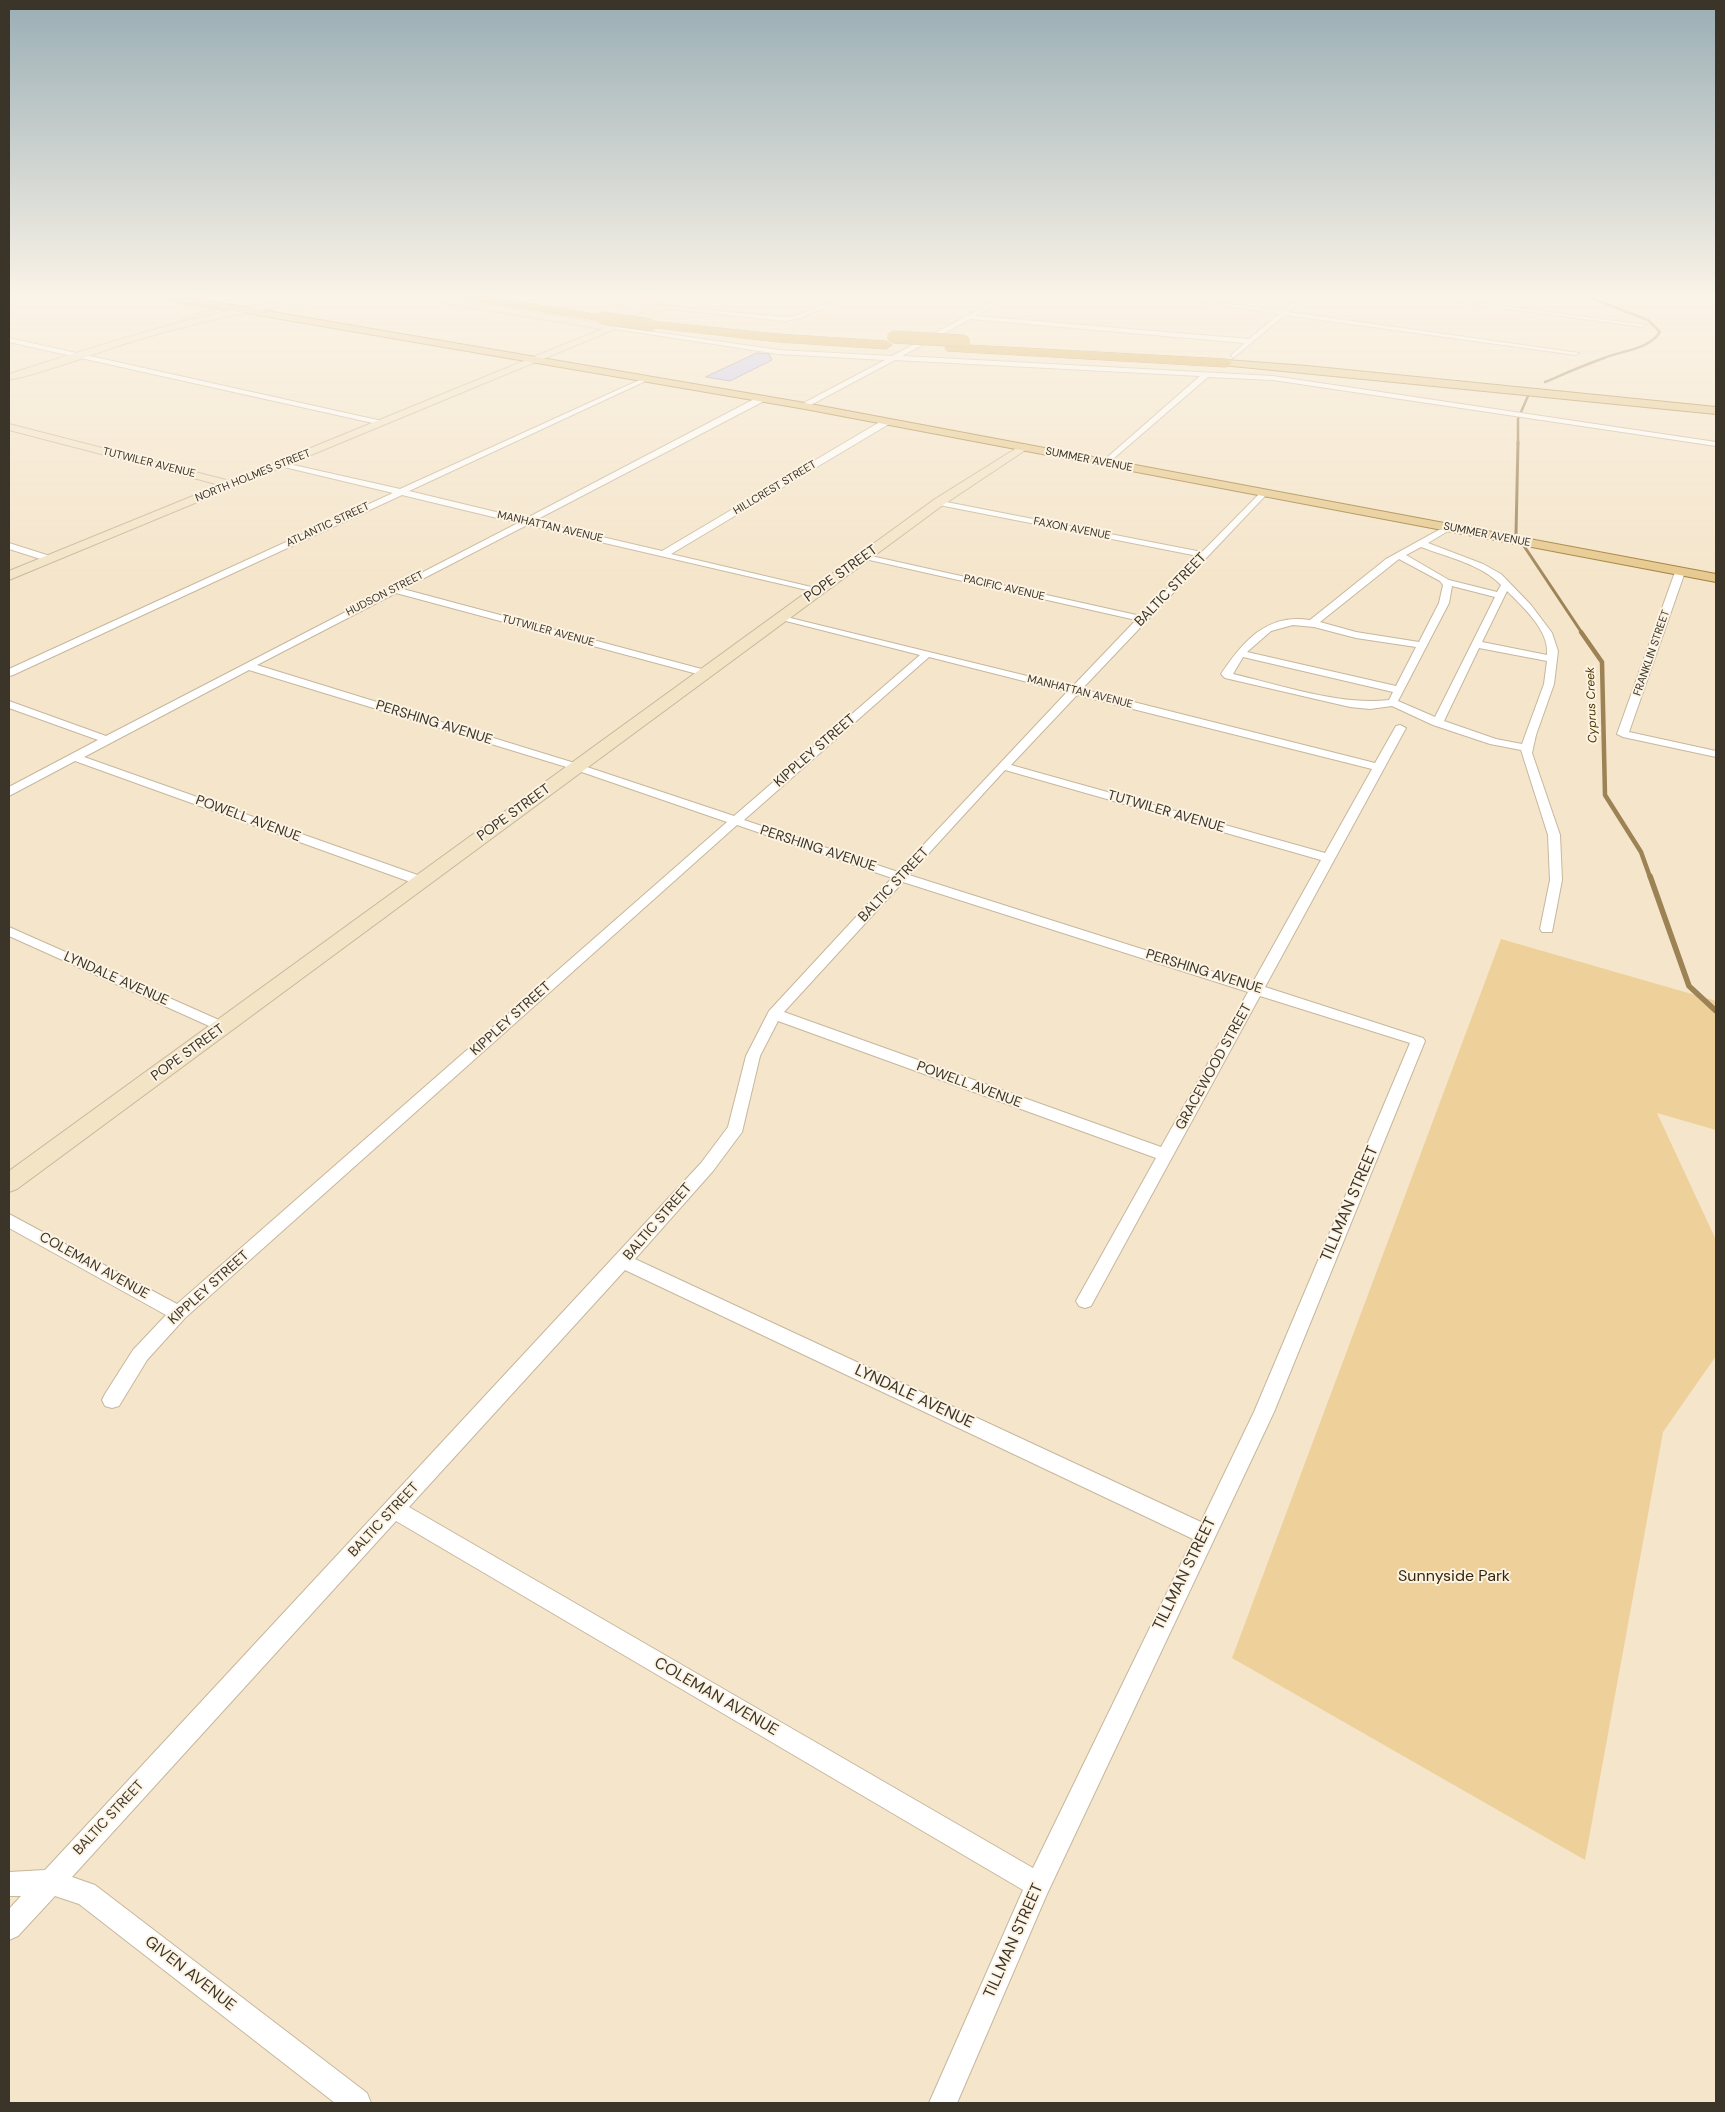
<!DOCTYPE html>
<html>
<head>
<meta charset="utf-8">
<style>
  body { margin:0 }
  #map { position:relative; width:1725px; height:2112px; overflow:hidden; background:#f5e5ca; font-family:"DM Sans",sans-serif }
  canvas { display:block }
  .frame { position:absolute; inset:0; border:10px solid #3a3429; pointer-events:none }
</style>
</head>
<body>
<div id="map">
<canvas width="1725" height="2112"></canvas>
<div class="frame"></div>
</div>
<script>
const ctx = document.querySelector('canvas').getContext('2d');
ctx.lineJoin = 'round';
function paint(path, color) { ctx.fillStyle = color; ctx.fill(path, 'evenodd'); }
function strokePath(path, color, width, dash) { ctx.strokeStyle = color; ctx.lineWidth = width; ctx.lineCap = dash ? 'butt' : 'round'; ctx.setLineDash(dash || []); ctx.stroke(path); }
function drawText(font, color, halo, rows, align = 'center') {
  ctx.font = font + ' "DM Sans",sans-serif'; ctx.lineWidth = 4; ctx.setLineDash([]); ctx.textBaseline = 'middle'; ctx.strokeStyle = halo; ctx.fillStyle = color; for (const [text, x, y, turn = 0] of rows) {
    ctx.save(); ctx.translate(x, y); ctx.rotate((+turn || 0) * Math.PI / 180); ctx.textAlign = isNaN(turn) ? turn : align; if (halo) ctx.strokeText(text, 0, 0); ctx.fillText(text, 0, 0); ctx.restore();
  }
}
paint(new Path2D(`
  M588,296h95l-28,11z
  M181,303l37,7 -55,16 41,-16 -22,-5 -7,1z
  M1501,939l215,62v129l-59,-17 59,127v116l-53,76 -78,428 -353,-202z`), '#eed09b');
strokePath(new Path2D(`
  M1545,382c19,-8 39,-17 59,-24 19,-8 44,-8 56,-26l-12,-12 -62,-24
  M1518,444v-25l10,-23`), '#9c8255', 2.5);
strokePath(new Path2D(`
  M1518,442l-2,92 66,99`), '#9c8255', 3);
strokePath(new Path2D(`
  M1581,632l21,30 3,133 36,57 9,25`), '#9c8255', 4.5);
strokePath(new Path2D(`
  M1650,876l39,110 27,25`), '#9c8255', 5.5);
const building = new Path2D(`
  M757,353l12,1 3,6 -42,21 -24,-4z`);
paint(building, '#bfc3f5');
strokePath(building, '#8c8ea9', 1);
const street = new Path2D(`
  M289,296h8l-23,9 -5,-1z
  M572,296h12l55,10 -3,2z
  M843,296h7l-49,22 -16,3 -126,-13 3,-2 123,11 13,-2z
  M1004,296h7l-35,20 273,23 30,-25 -121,-18h14l111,15 18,-15h6l-18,16 290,41 -3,2 -291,-40 -52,43 -2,-3 14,-12 -275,-24 -68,37 371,20 443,66v4l-443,-66 -65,-3 -102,88h-3v-4l97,-85 -305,-16 -90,48 -4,-2 1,-2 83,-44 -106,-6 -170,-26 3,-2 167,24 113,6z
  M1412,296h15l219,29 -3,2z
  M9,338l373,83 4,2 -4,2 -373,-83z
  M646,377l6,1 -243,113 116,28 235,-123h6v4l-232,121 128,30 221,-131h6v4l-218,130 149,35v4l-293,-68 -124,64 306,82v4h-8l-305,-82 -139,72 324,100 153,51 186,-161 -142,-36v-4l294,72 64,-67 -271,-61 -3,-1v-4l279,62 57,-60 -259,-51 -4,-3 1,-2 266,52 61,-62 4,3 -1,2 -184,194 293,74 21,-37 4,-1 6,3 -141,259 158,51 2,3 -151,371 -227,482 -90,209h-28l94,-213 -627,-369 -324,356 23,8 272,208 4,10h-36l-256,-199 -24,-8 -37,40 -9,4v-31l12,-13h-12v-24l36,-2 656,-707 27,-36 18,-71 23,-45 123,-133 -155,-53 -552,493 -38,42 -28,46 -7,2 -7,-2 -3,-6 3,-6 28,-44 33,-35 -157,-87v-14l168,90 550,-482 -154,-53 -324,-99 -165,87 342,121 1,3 -1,3h-10l-341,-123 -66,35v-9l89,-47 -89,-32v-7l97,35 282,-146 1,-3h5l124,-64 -116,-28 -389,180 -4,1v-7l384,-176 -113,-27v-4l120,27zM929,657l138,35 -169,180 -154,-52zM1077,695l295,74 -47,84 -314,-88zM1005,770l316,90 -69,124 -343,-109zM903,882l345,110 -87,155 -377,-135zM1260,996l150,47 -156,369 -53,110 -566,-263 78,-88 29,-39 18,-76 18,-35 378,137 -80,143 3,5 6,2 6,-2zM625,1270l568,269 -160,329 -624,-361z
  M1446,526l7,2 -25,15 55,21 18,10 30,31 21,28 6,18 -4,33 -18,51 -4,18 28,82 2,45 -10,52h-10l-2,-3 10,-49 -2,-45 -27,-85 -31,-6 -57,-19 -41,-19 -22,3 -20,-2 -125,-29 -4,-4c22,-33 46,-61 89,-54l76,-61zM1421,547c26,10 60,17 80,38l-4,7 -48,-12 -43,-25zM1399,559l41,22 3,4 -4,18 -20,39 -63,-10 -36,-10zM1452,586l43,11 -60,120 -37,-16 51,-98zM1507,591c15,15 43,40 40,64l-65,-13zM1293,625l21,2 42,11 60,9 -20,39 -149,-34 24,-21zM1479,648l68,13 -3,23 -22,60 -26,-5 -52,-18zM1243,657l150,35 -4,8c-47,6 -109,-15 -156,-26z
  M9,543l44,14 2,2 -5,3 -41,-13z
  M1680,569l5,3 -56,160 87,19v6l-93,-20 -6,-3 58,-162z
  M9,927l219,97 2,3 -7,5 -5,-2 -209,-94z`);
const secondary = new Path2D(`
  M322,296h28l-4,3c-72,6 -141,21 -209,41 -43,13 -85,31 -128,40v-6c102,-32 206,-68 313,-78z
  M413,296h18l181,29 72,-29h11l-686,284v-9l211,-86 -211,-55v-6l221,57 372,-152 -185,-30z
  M1023,444l4,1v4l-84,56 -926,684 -8,3v-21l926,-672z`);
const primary = new Path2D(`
  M159,296h20l626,107 911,171v8l-911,-173 -641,-110z
  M1226,360l81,6 409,41v7l-494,-49v-4z`);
const highway = new Path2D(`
  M456,296h25l121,19 6,3 -6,3 -140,-22z
  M651,321l127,13 108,7 6,4 -6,4 -108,-7 -131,-15 -2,-2z
  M951,344l275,15 6,4 -6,4 -279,-16 -2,-3 2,-3z`);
strokePath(street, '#c6b79d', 2);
strokePath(secondary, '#c6b79d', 2);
strokePath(primary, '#9f7d37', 2);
strokePath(highway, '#9f7d37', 1);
paint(street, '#fff');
paint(secondary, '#f3e4c5');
paint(primary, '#e6c88c');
paint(highway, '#d6a43f');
const highwayBridge = new Path2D(`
  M602,318l49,7
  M893,337l71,4`);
strokePath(highwayBridge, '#9f7d37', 13, []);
strokePath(highwayBridge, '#d6a43f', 12);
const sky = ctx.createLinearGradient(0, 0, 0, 591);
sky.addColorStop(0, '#9aaeb5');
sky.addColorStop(0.5, '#faf3e7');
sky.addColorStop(1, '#faf3e700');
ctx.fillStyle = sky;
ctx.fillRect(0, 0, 1725, 591);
drawText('11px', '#3a3429', '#fdf3e3', [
  ["SUMMER AVENUE",1089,460,11],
  ["TUTWILER AVENUE",149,463,14],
  ["NORTH HOLMES STREET",253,476,-22],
  ["HILLCREST STREET",775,488,-31],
  ["ATLANTIC STREET",328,525,-25],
  ["MANHATTAN AVENUE",550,527,13],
  ["FAXON AVENUE",1072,529,11],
  ["SUMMER AVENUE",1487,535,11],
  ["PACIFIC AVENUE",1004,588,13],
  ["HUDSON STREET",385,594,-27],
  ["TUTWILER AVENUE",548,631,15],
  ["FRANKLIN STREET",1652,653,-71],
  ["MANHATTAN AVENUE",1080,692,14]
]);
drawText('italic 12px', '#4a3300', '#fdf3e3', [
  ["Cyprus Creek",1592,705,-92]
]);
drawText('14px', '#3a3429', '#fdf3e3', [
  ["POPE STREET",841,574,-36],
  ["BALTIC STREET",1171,590,-46],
  ["PERSHING AVENUE",434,723,17],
  ["KIPPLEY STREET",815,751,-41],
  ["TUTWILER AVENUE",1166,812,16],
  ["POPE STREET",514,813,-36],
  ["POWELL AVENUE",248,819,20],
  ["PERSHING AVENUE",818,849,18],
  ["BALTIC STREET",894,885,-47],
  ["PERSHING AVENUE",1204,972,17],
  ["LYNDALE AVENUE",116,979,24],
  ["KIPPLEY STREET",511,1019,-42],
  ["POPE STREET",188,1053,-36],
  ["GRACEWOOD STREET",1214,1067,-61],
  ["POWELL AVENUE",969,1085,20],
  ["BALTIC STREET",658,1222,-49],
  ["COLEMAN AVENUE",94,1266,29],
  ["KIPPLEY STREET",209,1288,-42],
  ["BALTIC STREET",384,1520,-47],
  ["BALTIC STREET",109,1818,-47]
]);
drawText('16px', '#3a3429', '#fdf3e3', [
  ["TILLMAN STREET",1350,1204,-67],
  ["LYNDALE AVENUE",914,1397,25],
  ["TILLMAN STREET",1185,1574,-64],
  ["COLEMAN AVENUE",716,1697,30],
  ["TILLMAN STREET",1014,1941,-66],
  ["GIVEN AVENUE",190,1974,38]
]);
drawText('16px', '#36270b', '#fdf3e3', [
  ["Sunnyside Park",1454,1577]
]);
</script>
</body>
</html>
